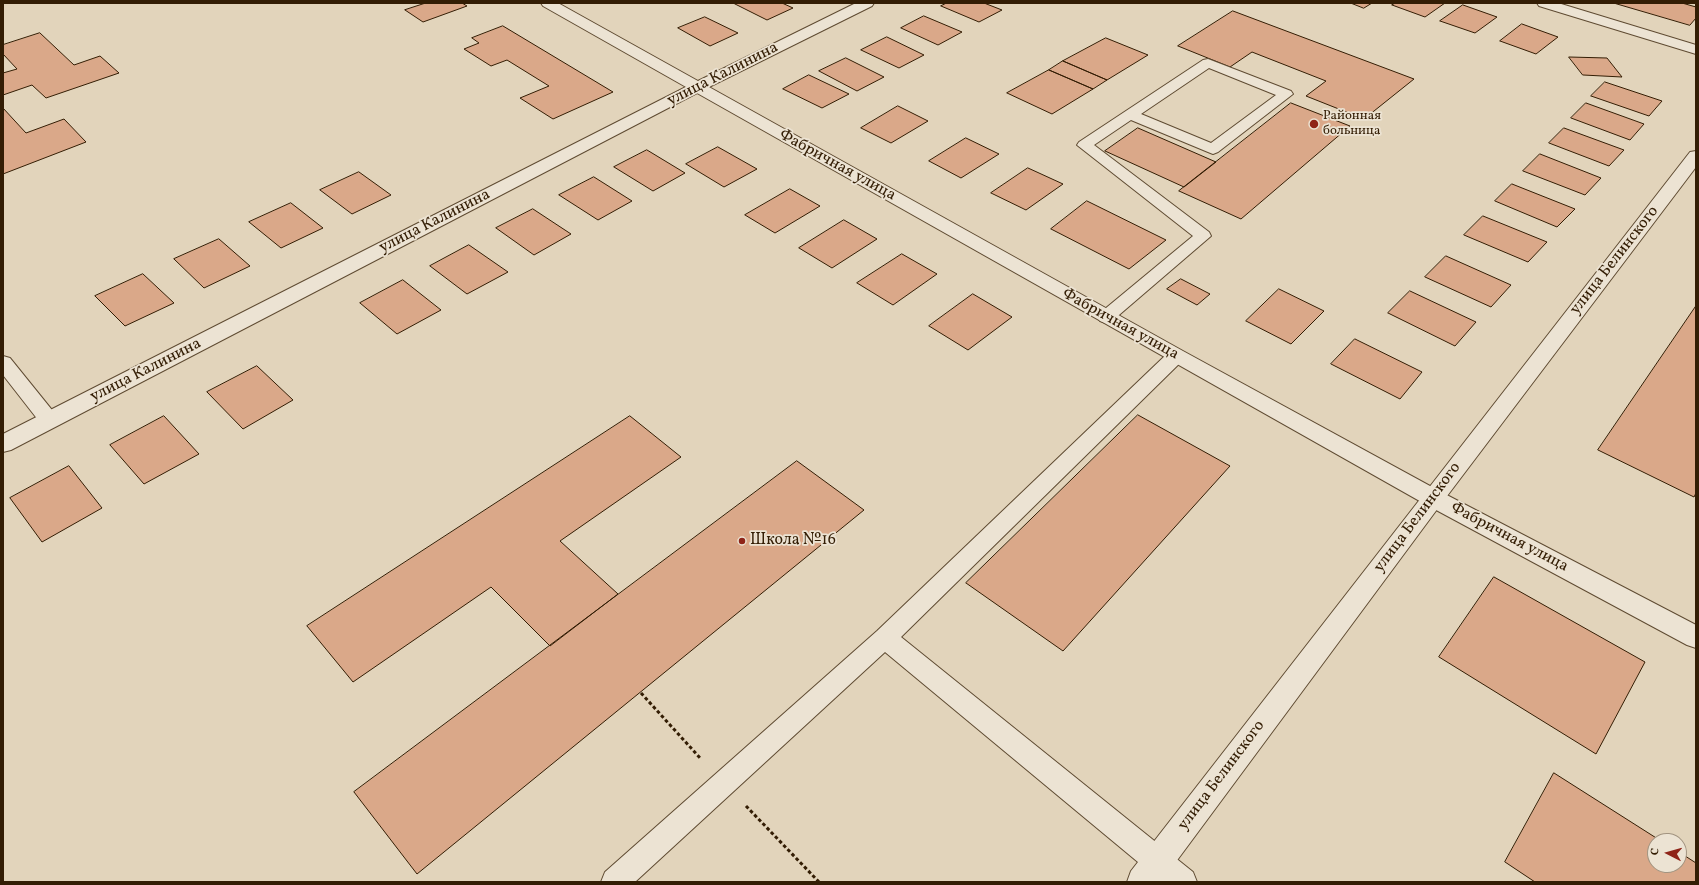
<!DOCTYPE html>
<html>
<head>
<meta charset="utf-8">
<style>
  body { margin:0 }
  #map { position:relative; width:1699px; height:885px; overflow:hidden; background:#e2d4bb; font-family:Vollkorn,serif }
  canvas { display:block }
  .frame { position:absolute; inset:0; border:4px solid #331d04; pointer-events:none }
  .north { position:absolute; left:1647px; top:833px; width:40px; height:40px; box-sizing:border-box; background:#ece3d3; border:1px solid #a29480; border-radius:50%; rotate:276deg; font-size:11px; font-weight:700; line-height:16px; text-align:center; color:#331d04 }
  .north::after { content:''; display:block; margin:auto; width:14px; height:18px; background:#8f2418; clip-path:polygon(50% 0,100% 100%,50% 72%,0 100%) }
</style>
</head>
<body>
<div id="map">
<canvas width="1699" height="885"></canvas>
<div class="frame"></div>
<div class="north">С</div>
</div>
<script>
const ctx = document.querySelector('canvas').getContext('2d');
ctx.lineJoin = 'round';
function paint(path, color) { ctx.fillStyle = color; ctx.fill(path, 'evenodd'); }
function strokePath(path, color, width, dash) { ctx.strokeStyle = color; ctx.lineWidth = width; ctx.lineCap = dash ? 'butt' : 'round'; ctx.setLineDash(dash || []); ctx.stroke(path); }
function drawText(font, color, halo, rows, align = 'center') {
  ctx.font = font + ' Vollkorn,serif'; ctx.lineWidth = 3.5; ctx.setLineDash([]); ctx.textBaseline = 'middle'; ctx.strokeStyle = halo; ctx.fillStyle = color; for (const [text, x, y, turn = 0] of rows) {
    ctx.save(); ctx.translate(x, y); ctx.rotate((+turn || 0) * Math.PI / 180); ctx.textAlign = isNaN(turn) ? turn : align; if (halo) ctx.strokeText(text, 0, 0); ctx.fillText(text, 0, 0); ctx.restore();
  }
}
const building = new Path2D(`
  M426,3h36l5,3 -44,16 -18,-12z
  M737,3h45l11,5 -26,12 -32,-16z
  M947,3h37l18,7 -23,12 -38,-16z
  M1351,3h21l-8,5z
  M1396,3h49l-20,14 -33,-12z
  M1614,3h68l14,4v11l-6,7z
  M1463,5l34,12 -22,16 -35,-12z
  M1233,11l181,68 -50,40 -58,-23 20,-15 -74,-29 -22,15 -52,-21z
  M924,16l38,16 -24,13 -37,-17z
  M705,17l33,16 -28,13 -32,-18z
  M1522,24l36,13 -22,17 -36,-13z
  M503,26l110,66 -60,27 -33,-21 29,-12 -42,-26 -16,6 -27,-17 15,-6 -7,-5z
  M40,33l34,32 26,-9 19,17 -73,25 -14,-13 -29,10v-22l14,-4 -14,-15v-9z
  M887,37l37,18 -25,13 -38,-18z
  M1106,38l42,17 -41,25 -44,-19z
  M1569,57l38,1 15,19 -39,-2z
  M846,58l38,19 -27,14 -38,-20z
  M1063,61l44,19 -14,9 -44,-19z
  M1049,70l44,19 -41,25 -45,-21z
  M809,75l40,19 -27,14 -39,-19z
  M1605,82l57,19 -13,15 -58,-20z
  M1291,103l59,23 -109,93 -62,-28z
  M1586,103l58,21 -14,16 -59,-22z
  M898,106l30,15 -37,22 -30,-15z
  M3,108l23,25 38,-14 22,23 -83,32z
  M1138,128l78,34 -32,25 -79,-36z
  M1564,128l60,22 -15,16 -60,-23z
  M966,138l33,16 -38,24 -32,-17z
  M718,147l39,22 -33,18 -38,-23z
  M647,150l38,23 -32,18 -39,-24z
  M1540,154l61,24 -16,17 -62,-24z
  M1028,168l35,16 -37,26 -35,-17z
  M359,172l32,23 -39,19 -32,-24z
  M594,177l38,24 -34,19 -39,-25z
  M1512,184l63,25 -18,18 -62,-26z
  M790,189l30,17 -45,27 -30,-18z
  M1087,201l79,39 -37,29 -78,-40z
  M291,203l32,25 -42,20 -32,-26z
  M533,209l38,25 -37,21 -38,-27z
  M1483,216l64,26 -19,20 -64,-27z
  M844,220l33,19 -45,29 -33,-20z
  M219,239l31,27 -46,22 -30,-29z
  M469,245l39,27 -41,22 -37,-28z
  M902,254l35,20 -44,31 -36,-22z
  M1446,256l65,29 -20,22 -66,-30z
  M143,274l31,29 -49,23 -30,-30z
  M1181,279l29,15 -13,11 -30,-16z
  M403,280l38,30 -44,24 -37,-31z
  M1279,289l45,22 -33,33 -45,-23z
  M1410,291l66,31 -21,24 -67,-33z
  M973,294l39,23 -44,33 -39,-24z
  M1696,306v187l-2,4 -96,-47z
  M1355,339l67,33 -22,27 -69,-35z
  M257,366l36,34 -50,29 -36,-37z
  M1138,415l92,51 -167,185 -97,-68z
  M164,416l35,38 -55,30 -34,-39z
  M630,416l51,41 -121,84 58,53 -68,52 -59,-59 -138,95 -46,-56z
  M797,461l67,49 -447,364 -63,-82z
  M69,466l33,42 -60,34 -32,-44z
  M1494,577l151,85 -49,92 -157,-97z
  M1554,773l107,68h-6v24h24v-13l17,11v19h-161l-30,-20z`);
paint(building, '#daa889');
strokePath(building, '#331d04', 1);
const service = new Path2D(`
  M1208,59l83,32 2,3 -75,58 -5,2 -5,-2 -77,-32 -37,25 115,87 2,4 -99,85 -6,2 -6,-2 -3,-4 3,-4 93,-77 -116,-91 2,-3 124,-82zM1209,68l67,27 -65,48 -70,-29z
  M1176,350l7,2 2,4 -2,4 -282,277 292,235 4,10h-35l-277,-230 -250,230h-34l4,-10 272,-241 292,-279z
  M3,356l7,2 46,57 3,5 -3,5 -7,2 -7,-2 -39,-50z`);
const minor = new Path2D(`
  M541,3h17l140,78 158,-78h18l-2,3 -163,81 474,264 258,141 255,133v23l-9,-3 -262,-141 -728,-411 -686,357 -8,2v-18l683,-347 -143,-81z
  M1537,3h21l138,42v9l-157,-48z`);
const tertiary = new Path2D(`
  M1696,151v16l-255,337 -280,378h-34l4,-11 559,-719z`);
strokePath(service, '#5f4b32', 2);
strokePath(minor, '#5f4b32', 2);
strokePath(tertiary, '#5f4b32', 2);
strokePath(new Path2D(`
  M641,693l60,66
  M746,806l73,76`), '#331d04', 3, [3.5, 2.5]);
paint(service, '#ece3d3');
paint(minor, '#ece3d3');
paint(tertiary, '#ece3d3');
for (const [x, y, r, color] of [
  [1314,124,5,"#8f2418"],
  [742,541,4,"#8f2418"]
]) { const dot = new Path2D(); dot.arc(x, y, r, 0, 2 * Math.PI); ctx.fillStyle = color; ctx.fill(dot); strokePath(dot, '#ece3d3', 1.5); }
drawText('13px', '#331d04', '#ece3d3', [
  ["Районная",1323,117],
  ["больница",1323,132]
], 'left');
drawText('16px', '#331d04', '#ece3d3', [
  ["улица Калинина",723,75,-27],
  ["Фабричная улица",837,166,29],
  ["улица Калинина",435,222,-27],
  ["улица Белинского",1615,261,-52],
  ["Фабричная улица",1120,325,29],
  ["улица Калинина",146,371,-27],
  ["улица Белинского",1418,518,-53],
  ["Фабричная улица",1509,538,28],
  ["улица Белинского",1222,776,-53]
]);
drawText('16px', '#331d04', '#ece3d3', [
  ["Школа №16",750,541]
], 'left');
</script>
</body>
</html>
